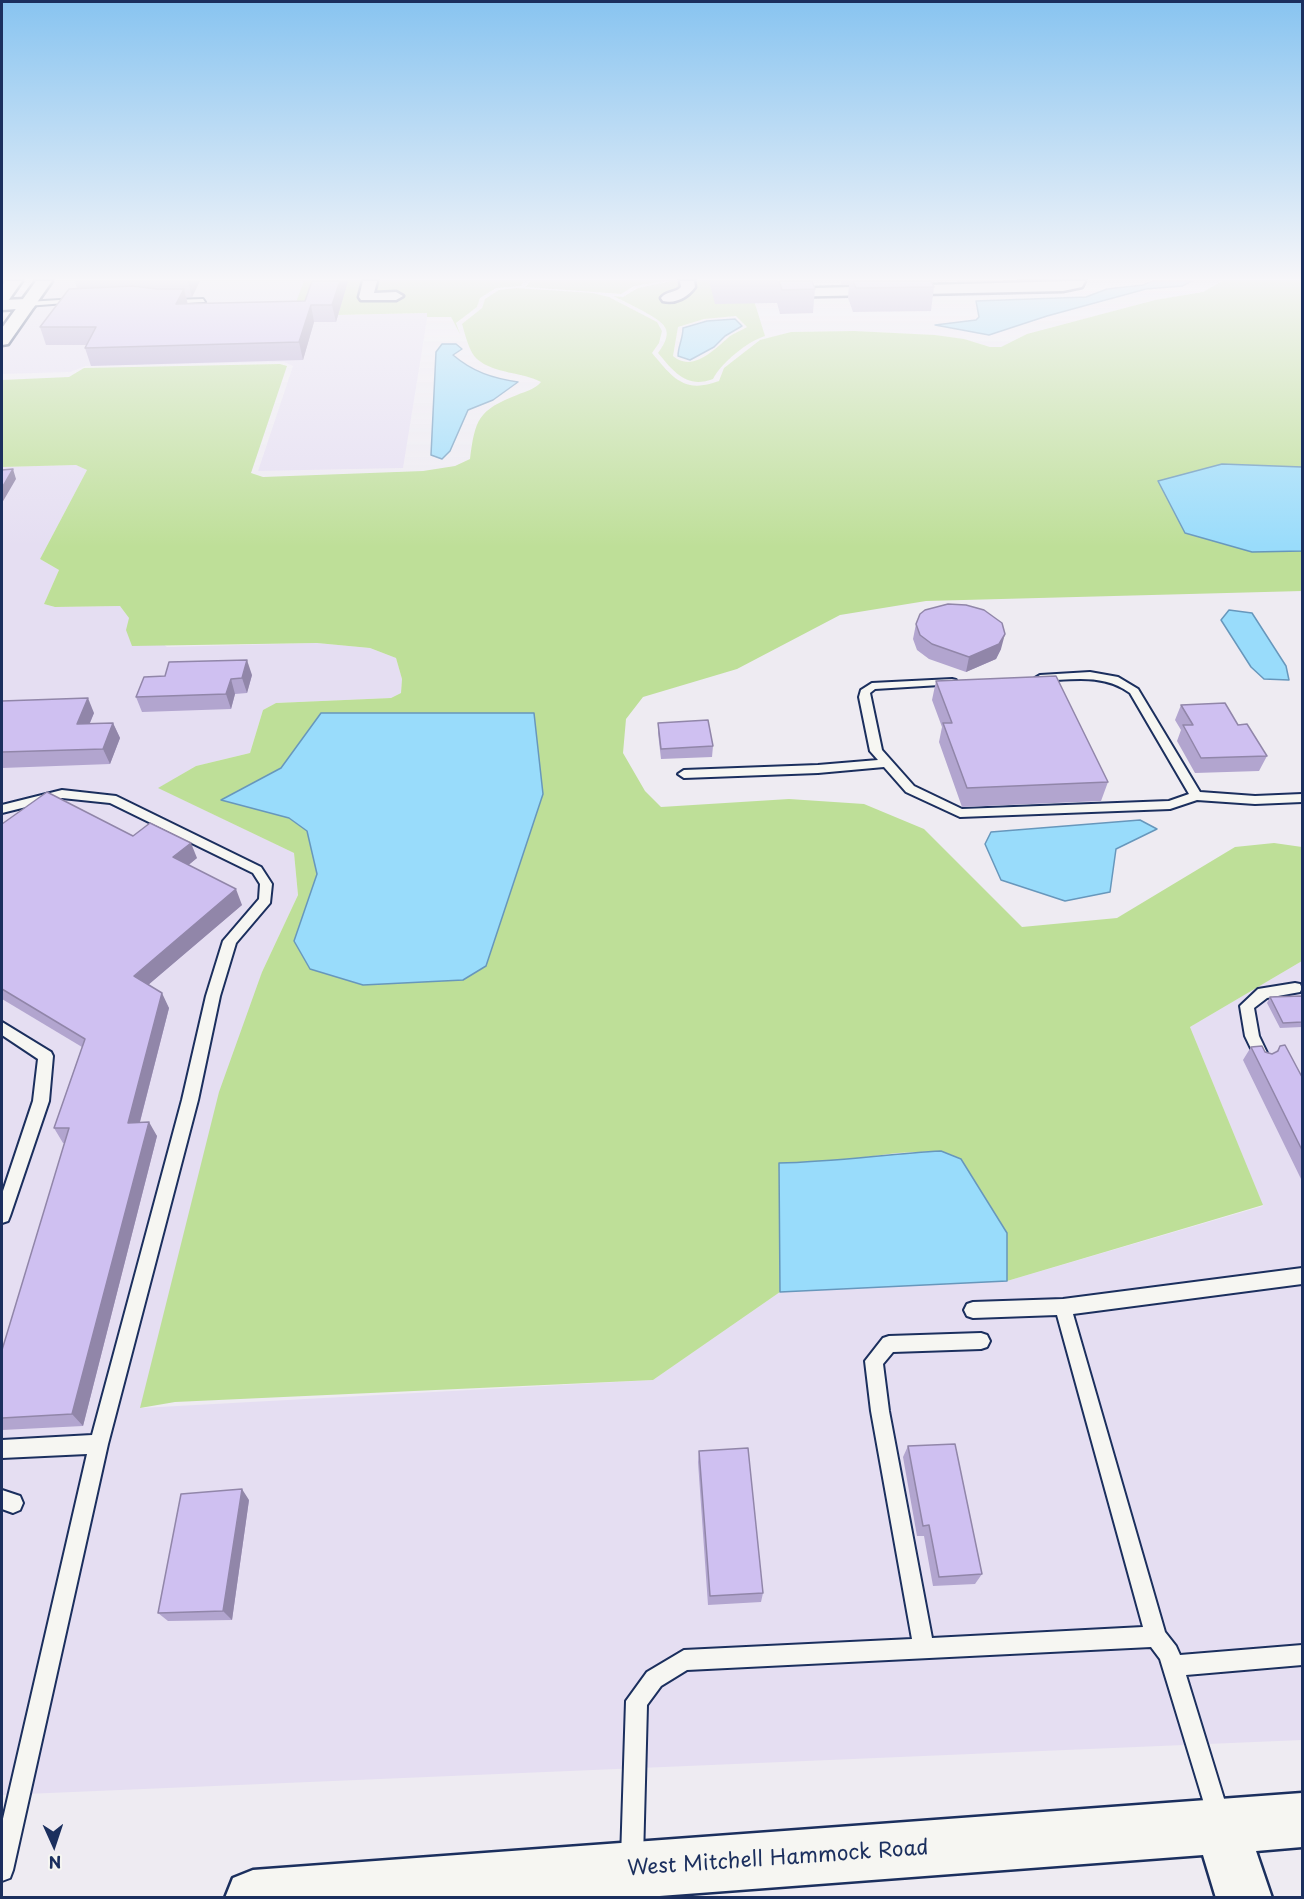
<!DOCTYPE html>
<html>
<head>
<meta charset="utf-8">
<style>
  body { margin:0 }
  #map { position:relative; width:1304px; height:1899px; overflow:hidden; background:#eeebf2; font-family:"Playpen Sans",sans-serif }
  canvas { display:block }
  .frame { position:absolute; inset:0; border:3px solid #1b2f5e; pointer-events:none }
  .north { position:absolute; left:24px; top:1815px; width:60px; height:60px; -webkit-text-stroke:4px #f6f6f2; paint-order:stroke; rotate:177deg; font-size:16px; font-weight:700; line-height:24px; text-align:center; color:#1b2f5e }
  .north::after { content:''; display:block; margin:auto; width:21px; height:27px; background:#1b2f5e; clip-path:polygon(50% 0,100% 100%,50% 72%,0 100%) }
</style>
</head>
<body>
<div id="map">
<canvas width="1304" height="1899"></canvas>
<div class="frame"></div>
<div class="north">N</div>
</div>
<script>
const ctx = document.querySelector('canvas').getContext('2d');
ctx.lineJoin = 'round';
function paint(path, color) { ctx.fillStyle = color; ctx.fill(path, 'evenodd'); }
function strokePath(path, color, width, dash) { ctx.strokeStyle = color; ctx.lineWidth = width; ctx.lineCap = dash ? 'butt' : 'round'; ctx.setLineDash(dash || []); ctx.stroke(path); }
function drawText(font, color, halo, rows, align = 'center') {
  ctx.font = font + ' "Playpen Sans",sans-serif'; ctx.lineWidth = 6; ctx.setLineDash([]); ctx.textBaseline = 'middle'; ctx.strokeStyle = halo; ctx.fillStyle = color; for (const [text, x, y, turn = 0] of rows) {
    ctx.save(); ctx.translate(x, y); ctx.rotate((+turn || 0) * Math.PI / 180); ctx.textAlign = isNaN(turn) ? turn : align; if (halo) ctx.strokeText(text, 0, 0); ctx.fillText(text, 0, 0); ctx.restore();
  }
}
paint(new Path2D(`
  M53,281h251l-12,35 136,-3 -25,155 -145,3 35,-105 -9,-4 -198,4 -16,6 -68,2v-25z
  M76,465l11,5 -47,89 19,11 -15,34 11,3 65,-1 9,12 38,29 150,-4 53,5 26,10 6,21 -1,14 -10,5 -115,5 -13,7 -13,43 -54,13 -37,22 135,65 4,42 -36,77 -121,436 512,-28 127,-88 227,-11 256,-75 -73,-179 112,-66v779l-1300,55v-1328z`), '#e5def2');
paint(new Path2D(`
  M304,281h220l-3,5 -25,2 -16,10 -3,9 -21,16 4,11 -9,-17h-24v-4l-136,3z
  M530,281h136l-32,5 -13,8 -95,-7z
  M672,281h76l17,55c-17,5 -44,27 -52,43 -26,10 -39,-7 -55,-26 18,-24 6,-30 -15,-42 -10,-5 -19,-10 -30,-15l10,1 15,-9zM736,316l11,11c-5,3 -12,6 -17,9 -15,13 -37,37 -57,20l5,-29 26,-8z
  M1222,281h80v186l-80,-3 -63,18 93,70 50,-1v40l-376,10 -86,14 -103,54 -94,28 -17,22 -3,34 22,38 16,16 128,-8 75,5 60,25 98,98 95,-9 118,-71 39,-4 28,4v114l-112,66 73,178 -256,76v-48l-46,-74 -20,-8 -44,2 -70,9 -48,2 1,128 -127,88 -478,22 -35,6 79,-316 43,-120 36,-77 -4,-42 -136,-65 38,-22 54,-13 13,-43 13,-7 115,-5 10,-5 1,-14 -6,-21 -26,-10 -53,-5 -185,3 -6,-16 3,-12 -9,-12 -65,1 -11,-3 15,-34 -19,-11 47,-89 -11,-5 -74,2v-87l67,-3 15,-9 196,-4 7,2 -36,107 12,4 160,-6 32,-5 15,-7c5,-39 8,-49 47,-64 9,-4 17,-5 24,-13 -18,-10 -47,-8 -64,-23 -8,-7 -12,-25 -15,-35l20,-16 3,-9 14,-9 17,-2 77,5 16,4 48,25 5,9 -3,12 -7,10c21,25 32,41 67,28l5,-13 36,-28 31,-8 63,-1 81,4 29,4 26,8h11l26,-13 128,-34 48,-8zM321,713l142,267 -100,5 -53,-16 -16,-28 23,-67 -10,-43 -18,-13 -67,-18 59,-32z`), '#bedf98');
const water = new Path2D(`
  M1152,281h40l-10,5 -36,3 -99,27 -58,19 -54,-10 41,-5 3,-3 -3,-16 110,-4 21,-8 36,-4z
  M735,319l7,7 -17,10 -11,11 -24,13 -12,-4c0,-10 5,-17 5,-28l24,-7z
  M442,344h14l6,5 -9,6c20,17 39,23 65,27l-25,18 -25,10 -18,41 -8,8 -11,-4 5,-103z
  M1222,464l80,3v84l-50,1 -67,-19 -27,-52z
  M1229,610l23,3 34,53 3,14 -25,-1 -13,-12 -30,-47z
  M321,713h213l9,81 -57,172 -23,14 -100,5 -53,-16 -16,-28 23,-67 -10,-43 -18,-13 -68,-18 60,-32z
  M1140,820l17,9 -41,20 -6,43 -45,9 -64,-21 -16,-36 6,-12z
  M941,1151l20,8 46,74v48l-227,11 -1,-129c54,-1 108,-9 162,-12z`);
paint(water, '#99dcfb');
strokePath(water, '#6797bc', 1.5);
const lane = new Path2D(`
  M76,299l2,3 -51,4 -4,-2 4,-2z
  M203,299l2,3 -36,2 -4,-2 4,-2z
  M1090,672l28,5 20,12 62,103 55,4 47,-2v8l-47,2 -58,-4 -27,9 -210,8 -54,-25 -22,-25 -66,6 -134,5 -6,-4 6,-4 134,-5 60,-5 -8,-9 -11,-54 2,-7 11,-7 80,-4 4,1v4l-81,5 -5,4 12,57 32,36 48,23 207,-8 20,-7 -59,-101c-27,-20 -59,-13 -90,-12l-5,-3 5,-3z
  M62,790l54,6 145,71 11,17 -2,19 -34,40 -16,53 -22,104 -90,344 -95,426 -3,8 -8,3v-58l85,-369 -85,4v-18l90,-5 90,-335 24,-104 17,-55 36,-42 1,-15 -7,-11 -143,-70 -48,-5 -60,15v-8z
  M1295,983l5,1 2,4 -2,4 -33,6 -13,10 5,28 11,23 -2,4 -5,2 -5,-2 -13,-27 -5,-30 18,-17z
  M2,1022l49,30 2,4 -4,45 -39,115 -2,5 -6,2v-29l31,-93 5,-42 -36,-24z
  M1302,1268v16l-229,30 92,318 11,14 4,9 122,-10v20l-116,10 43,140 -3,8 -8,3 -8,-3 -50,-164 -9,-12 -464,23 -26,16 -14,19 -4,154 -3,8 -8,3 -8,-3 -3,-8 5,-158 21,-29 37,-22 228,-11 -41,-228 -6,-50 18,-23 6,-2 92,-3 6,2 3,6 -3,6 -6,2 -88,3 -10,12 6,47 43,227 211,-11 -86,-312 -84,3 -6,-2 -3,-6 3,-6 6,-2 90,-3z
  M2,1490l18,6 3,7 -3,7 -7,3 -11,-4z`);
const street = new Path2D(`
  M363,281h14l-3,12 22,-1 7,4 -7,4h-35l-2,-3z
  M680,281h14l1,6c-7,10 -19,17 -32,14l-2,-3c5,-7 15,-5 20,-11z
  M1071,281h14l-3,6 -19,4 -284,6 -7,-4 7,-4z`);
const secondary = new Path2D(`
  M27,299l6,1 3,4 -3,4 -31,2v-10z
  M1302,1793v54l-46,4 16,47h-56l-13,-43 -570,43h-408l8,-20 20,-8z`);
const primary = new Path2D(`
  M5,281h17l-14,20 -6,1v-16z
  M36,281h16l-44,63 -6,1v-17z`);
strokePath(lane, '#1b2f5e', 4);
strokePath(street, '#1b2f5e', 5);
strokePath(secondary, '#1b2f5e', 5);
strokePath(primary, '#1b2f5e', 5);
paint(lane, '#f6f6f2');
paint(street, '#f6f6f2');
paint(secondary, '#f6f6f2');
paint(primary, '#f6f6f2');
paint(new Path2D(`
  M75,281h125l-8,16h-6l2,7 117,-3 7,-20h36l-12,41h-22l-11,38 -212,6 -6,-18 2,-3h-41l-6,-18 37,-38z
  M709,281h103l3,8 -2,24 -33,1 -3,-11 -62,1z
  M840,281h91l3,6 -3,24 -78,1 -5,-14 1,-13h-7z
  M959,281h38l-38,1z
  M916,624l85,25 -5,10 -30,13 -37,-13 -12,-9 -4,-11z
  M252,675l-5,18 -12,1 -4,15 -89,3 -6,-15z
  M936,681l172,101 -7,19 -139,6 -23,-65 3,-15 -10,-27z
  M2,701l92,12 -4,10h23l7,15 -10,26 -108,4z
  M1181,705l57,20 29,31 -8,15 -64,2 -18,-32 4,-11 -6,-10z
  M658,723l55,23 -1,11 -51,2 -3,-26z
  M2,824l131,12 64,22 -9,7 54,40 -94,80 21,23 -29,114 17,14 -74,290 -81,4v-80l63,-207h-2l-9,-15 28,-81 -80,-48z
  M1302,996v31l-22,1 -13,-25 3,-6z
  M1280,1046l22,31v104l-59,-121 8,-13 21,7 4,-2z
  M908,1446l74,128 -7,10 -42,2 -9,-50h-7l-14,-79z
  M699,1451l64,142 -2,9 -53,3 -10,-143z
  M249,1500l-17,120 -64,1 -10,-8z`), '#b2a5cf');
paint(new Path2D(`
  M188,281h12l-8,16z
  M340,281h8l-12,41 -4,-17z
  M184,289l4,17 -12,-2z
  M311,305l3,17 -11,38 -4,-18z
  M13,469l3,10 -14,24v-15z
  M1005,634l-4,15 -5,10 -30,13 3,-15z
  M247,660l5,15 -5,18 -5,-15z
  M231,679l4,15 -4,15 -5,-15z
  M88,698l6,15 -11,26 -6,-15z
  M113,723l7,15 -10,26 -7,-15z
  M191,843l6,15 -18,15 -6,-16z
  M236,889l6,16 -101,86 -7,-15z
  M162,993l7,15 -33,129 -8,-14z
  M149,1122l8,14 -74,290 -11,-12z
  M242,1489l7,11 -17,120 -9,-9z`), '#9186a9');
const building = new Path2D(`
  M312,281h28l-8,24h-21l-12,37 -214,6 11,-21h-56l29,-38 64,-3 24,3h27l-8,15 129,-3z
  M779,281h33l3,8 -33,1z
  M853,281h78l3,6 -78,1z
  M13,469l-11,19v-18z
  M948,604l18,1 18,5 18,13 3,11 -6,10 -30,13 -37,-13 -12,-9 -4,-11 4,-10 5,-4z
  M247,660l-5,18 -11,1 -5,15 -90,3 8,-20 21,-1 4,-14z
  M1056,676l52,106 -141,6 -24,-65h9l-16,-42z
  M88,698l-11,26 36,-1 -10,26 -101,3v-51z
  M1225,703l13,22 9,-1 20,32 -66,2 -18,-33h10l-12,-20z
  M708,720l5,26 -52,3 -3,-26z
  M47,792l86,44 17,-13 41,20 -18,14 63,32 -102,87 28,17 -34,130 21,-1 -77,292 -70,4v-68l67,-222h-15l31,-89 -83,-50v-165z
  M1302,996v26l-19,1 -13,-26z
  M1285,1045l17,32v73l-51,-103 11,-1 3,6 7,2 6,-3 2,-5z
  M955,1444l27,130 -43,3 -10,-52 -6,1 -15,-80z
  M748,1448l15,145 -53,3 -11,-145z
  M242,1489l-19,122 -65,2 23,-119z`);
paint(building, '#cfc0f1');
strokePath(building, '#9186a9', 1.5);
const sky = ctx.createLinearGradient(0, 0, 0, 547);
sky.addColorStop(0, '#88c4f0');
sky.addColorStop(0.51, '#f7f6f9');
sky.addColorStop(1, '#f7f6f900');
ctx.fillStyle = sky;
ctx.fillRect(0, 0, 1304, 547);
drawText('21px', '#1b2f5e', '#f6f6f2', [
  ["West Mitchell Hammock Road",778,1859,-4]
]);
</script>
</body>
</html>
